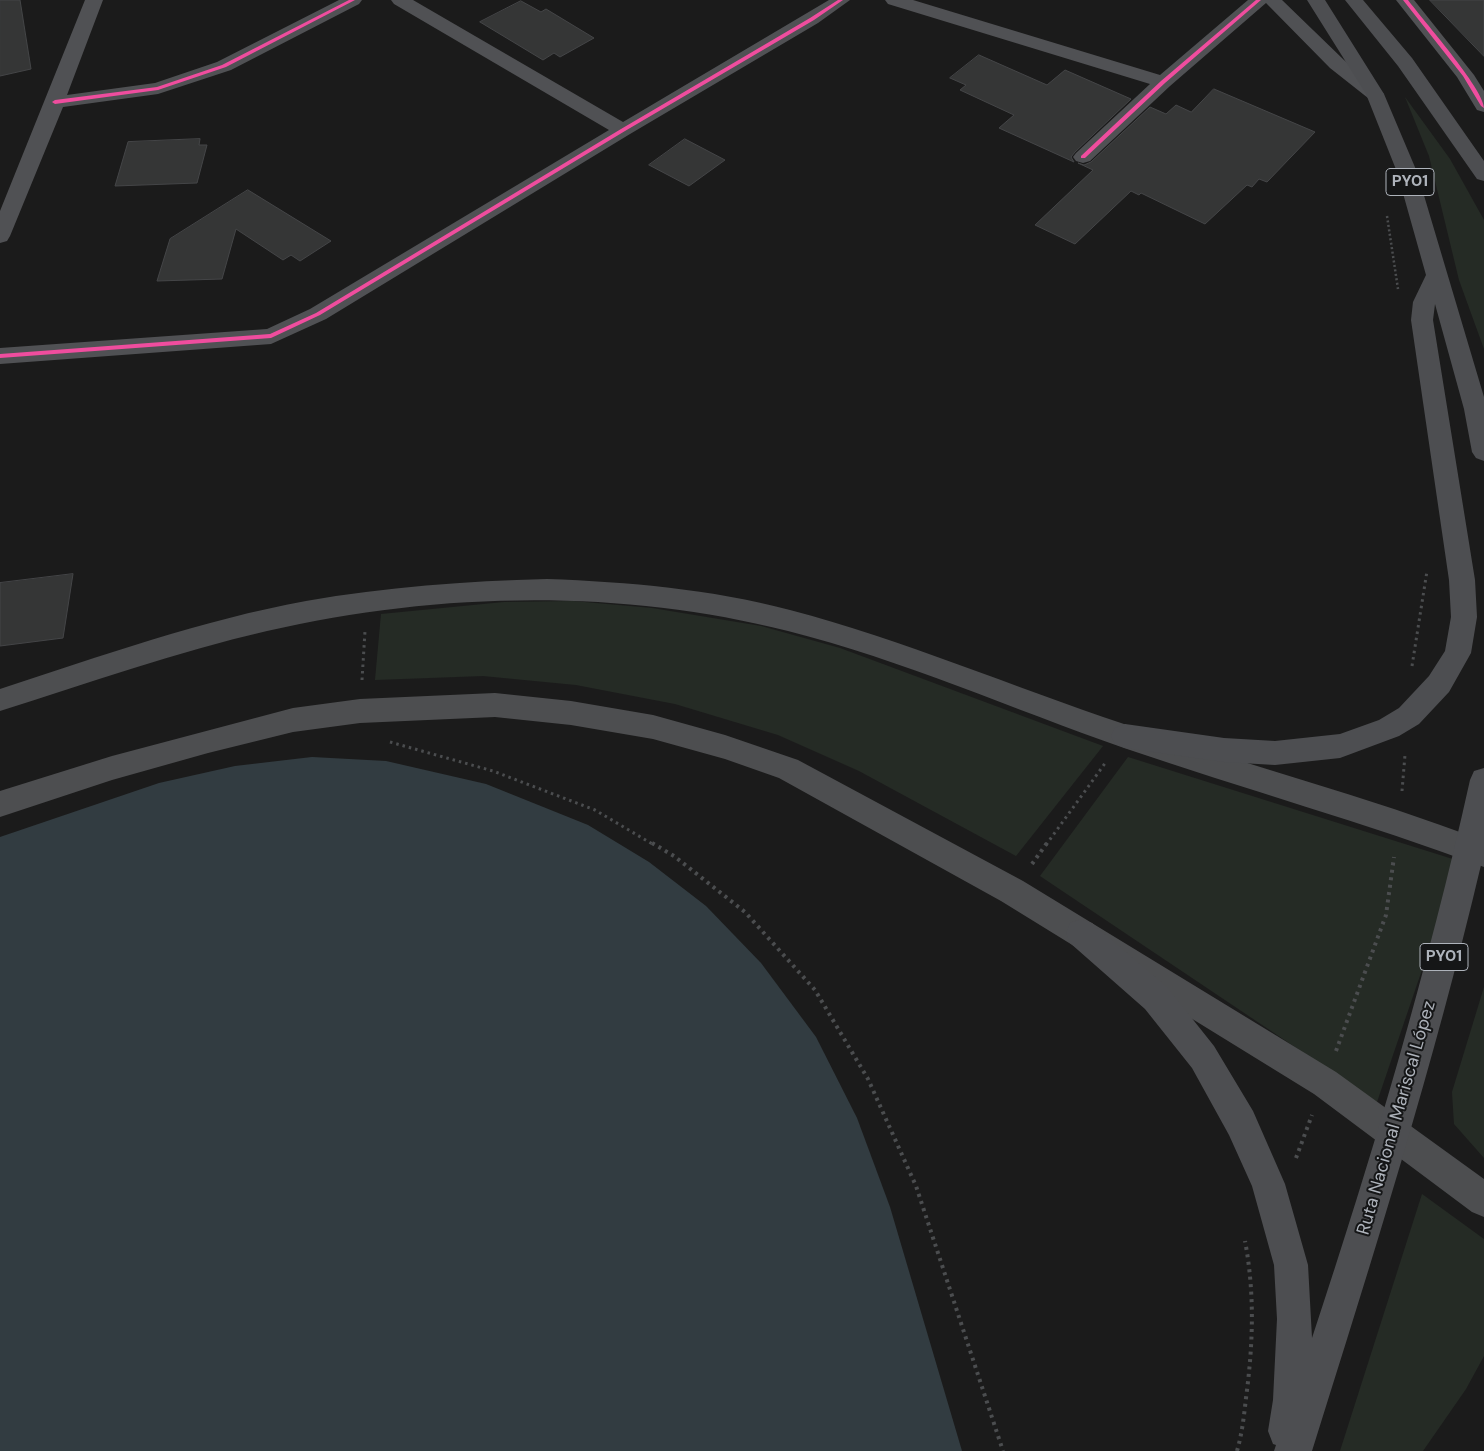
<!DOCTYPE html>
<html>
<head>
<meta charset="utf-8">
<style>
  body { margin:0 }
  canvas { display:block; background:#1b1b1b }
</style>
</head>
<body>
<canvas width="1484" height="1451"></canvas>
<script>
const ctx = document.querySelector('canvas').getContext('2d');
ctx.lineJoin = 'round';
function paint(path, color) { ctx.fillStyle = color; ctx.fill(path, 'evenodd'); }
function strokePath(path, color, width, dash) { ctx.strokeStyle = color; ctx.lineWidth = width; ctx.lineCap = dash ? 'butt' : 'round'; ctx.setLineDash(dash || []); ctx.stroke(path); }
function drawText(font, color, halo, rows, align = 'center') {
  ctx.font = font + ' "DM Sans",sans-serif'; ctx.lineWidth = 4; ctx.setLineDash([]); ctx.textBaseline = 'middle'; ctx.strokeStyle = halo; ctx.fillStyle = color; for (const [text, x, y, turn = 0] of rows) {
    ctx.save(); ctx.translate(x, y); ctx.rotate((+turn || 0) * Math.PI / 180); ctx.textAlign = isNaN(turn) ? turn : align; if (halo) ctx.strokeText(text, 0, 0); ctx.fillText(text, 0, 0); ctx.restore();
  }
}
paint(new Path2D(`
  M1405,97l45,62 34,61v129l-25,-69 -30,-124z
  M573,601l79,7 109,18 79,22 263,98 -87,110 -157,-85 -81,-36 -103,-31 -99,-19 -93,-9 -108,4 6,-66 123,-12z
  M1128,757l331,104 -82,241 -337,-226z
  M1484,987v171l-30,-34 -2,-32z
  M1422,1194l62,45v117l-18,33 -43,62h-83z`), '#252b25');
paint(new Path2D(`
  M312,757l74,4 100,23 102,41 61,37 57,44 55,57 55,74 41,81 33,89 72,244h-962v-614l159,-54 76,-17z`), '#323c41');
const building = new Path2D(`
  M0,0h20l11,69 -31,7z
  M1430,0h54v56z
  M521,1l20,11 5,-3 48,29 -34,19 -6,-4 -11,7 -63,-38z
  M979,55l68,30 18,-15 66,29 -56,53 -4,5 3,5 -75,-34 15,-13 -54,-25 6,-5 -16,-7z
  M1214,89l101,43 -48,50 -8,-3 -7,8 -5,-2 -42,39 -64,-31 -2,2 -8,-4 -56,53 -40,-19 58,-55 -15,-7 6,2 7,-3 59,-55 16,7 10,-9 15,7z
  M200,139l-1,6h8l-10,38 -82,3 13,-44z
  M685,139l40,21 -36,26 -40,-21z
  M248,190l83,51 -31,20 -9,-6 -8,5 -47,-31 -14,50 -65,2 13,-42z
  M73,574l-10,64 -63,8v-63z`);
paint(building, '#353636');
strokePath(building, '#444547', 1);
strokePath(new Path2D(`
  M1387,216l11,73`), '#4b4d4f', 2.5, [2, 2.5]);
strokePath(new Path2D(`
  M1412,666l15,-95
  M362,680l3,-49
  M390,742l103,29 102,39 59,35
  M1402,791l3,-36
  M1046,845l60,-83`), '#4b4d4f', 3, [2.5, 4]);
strokePath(new Path2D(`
  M652,843l22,13 71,56 70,78 53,89 48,107 87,265
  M1032,864l15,-21
  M1336,1051l50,-136 8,-58
  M1296,1158l16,-43
  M1237,1451c5,-17 7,-35 9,-53 7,-53 9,-104 -1,-157`), '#4b4d4f', 4, [3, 4.5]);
paint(new Path2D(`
  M85,0h18l-36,95 88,-12 62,-21 122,-62h23l-3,4 -128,66 -73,24 -95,13 -53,129 -3,5 -7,2v-32z
  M391,0h22l210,122 206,-122h21l-32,23 -188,111 -304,185 -55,25 -271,20v-16l267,-19 43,-20 299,-179 -215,-126z
  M885,0h28l247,75 88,-75h34l62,60 40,34 -2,4h-14l-38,-30 -64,-65 -96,83 -80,75 -7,2 -7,-2 -3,-4 3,-4 74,-69 -262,-80z
  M1396,0h18l60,75 10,16v21l-7,-2 -20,-33z`), '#505154');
paint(new Path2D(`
  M547,579c82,3 163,10 243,31 114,30 223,77 334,114 120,40 242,72 360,117v26c-118,-44 -240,-78 -360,-119 -112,-39 -221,-88 -336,-117 -170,-43 -351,-39 -521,0 -91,21 -179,52 -267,80v-22c101,-33 202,-69 306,-88 80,-14 160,-20 241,-22z
  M495,693l76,8 82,14 72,20 73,25 225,121 313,191 148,107v38l-12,-5 -158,-118 -313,-193 -222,-123 -54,-19 -72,-20 -82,-14 -76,-8 -135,6 -67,9 -85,21 -96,27 -112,37v-26l112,-35 181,-48 67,-9z`), '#4d4e50');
paint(new Path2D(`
  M1307,0h18l59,94 33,78 67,225v64l-8,-3 -4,-6 -8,-43 -29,-105 -2,16 42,260 2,37 -6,36 -22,39 -30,32 -20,12 -59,22 -65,7 -51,-3 -99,-14 -10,-4 -4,-8 4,-8 10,-4 99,14 51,3 65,-7 39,-14 20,-12 30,-32 16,-25 6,-34 -2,-37 -38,-260 2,-18 13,-27 -29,-103 -31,-78z
  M1345,0h18l49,58 72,103v20l-7,-2 -79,-113z
  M1484,768v81l-3,16c-47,199 -108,392 -169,586h-38l2,-6 -3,-1 -5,-13 5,-31 4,-81 -3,-54 -22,-79 -23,-51 -37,-67 -47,-59 -75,-66 -4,-10 4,-10 11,-4 11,4 75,64 47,59 39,65 32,73 23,81 4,73c61,-184 116,-369 158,-558l4,-9z`), '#4d4e51');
paint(new Path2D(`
  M349,0h6l-129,67 -68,23 -103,14 -3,-2 3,-2 102,-13 65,-22z
  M838,0h5l-29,20 -189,111 -305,184 -49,23 -271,20v-4l270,-20 46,-21 305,-184 189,-111z
  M1256,0h5l-96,83 -80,75h-4v-2l80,-75z
  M1403,0h5c14,19 76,89 76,108l-3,-2 -18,-30z`), '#ef4d9e');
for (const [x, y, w] of [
  [1410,182,48],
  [1444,957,48]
]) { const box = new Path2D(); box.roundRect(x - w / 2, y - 13.5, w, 27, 4); ctx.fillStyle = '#151617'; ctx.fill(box); strokePath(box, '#aeb3bb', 1); }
drawText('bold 16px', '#aeb3bb', null, [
  ["PY01",1410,182],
  ["PY01",1444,957]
]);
drawText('18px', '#aeb3bb', '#151617', [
  ["Ruta Nacional Mariscal López",1397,1118,-74]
]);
</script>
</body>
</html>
